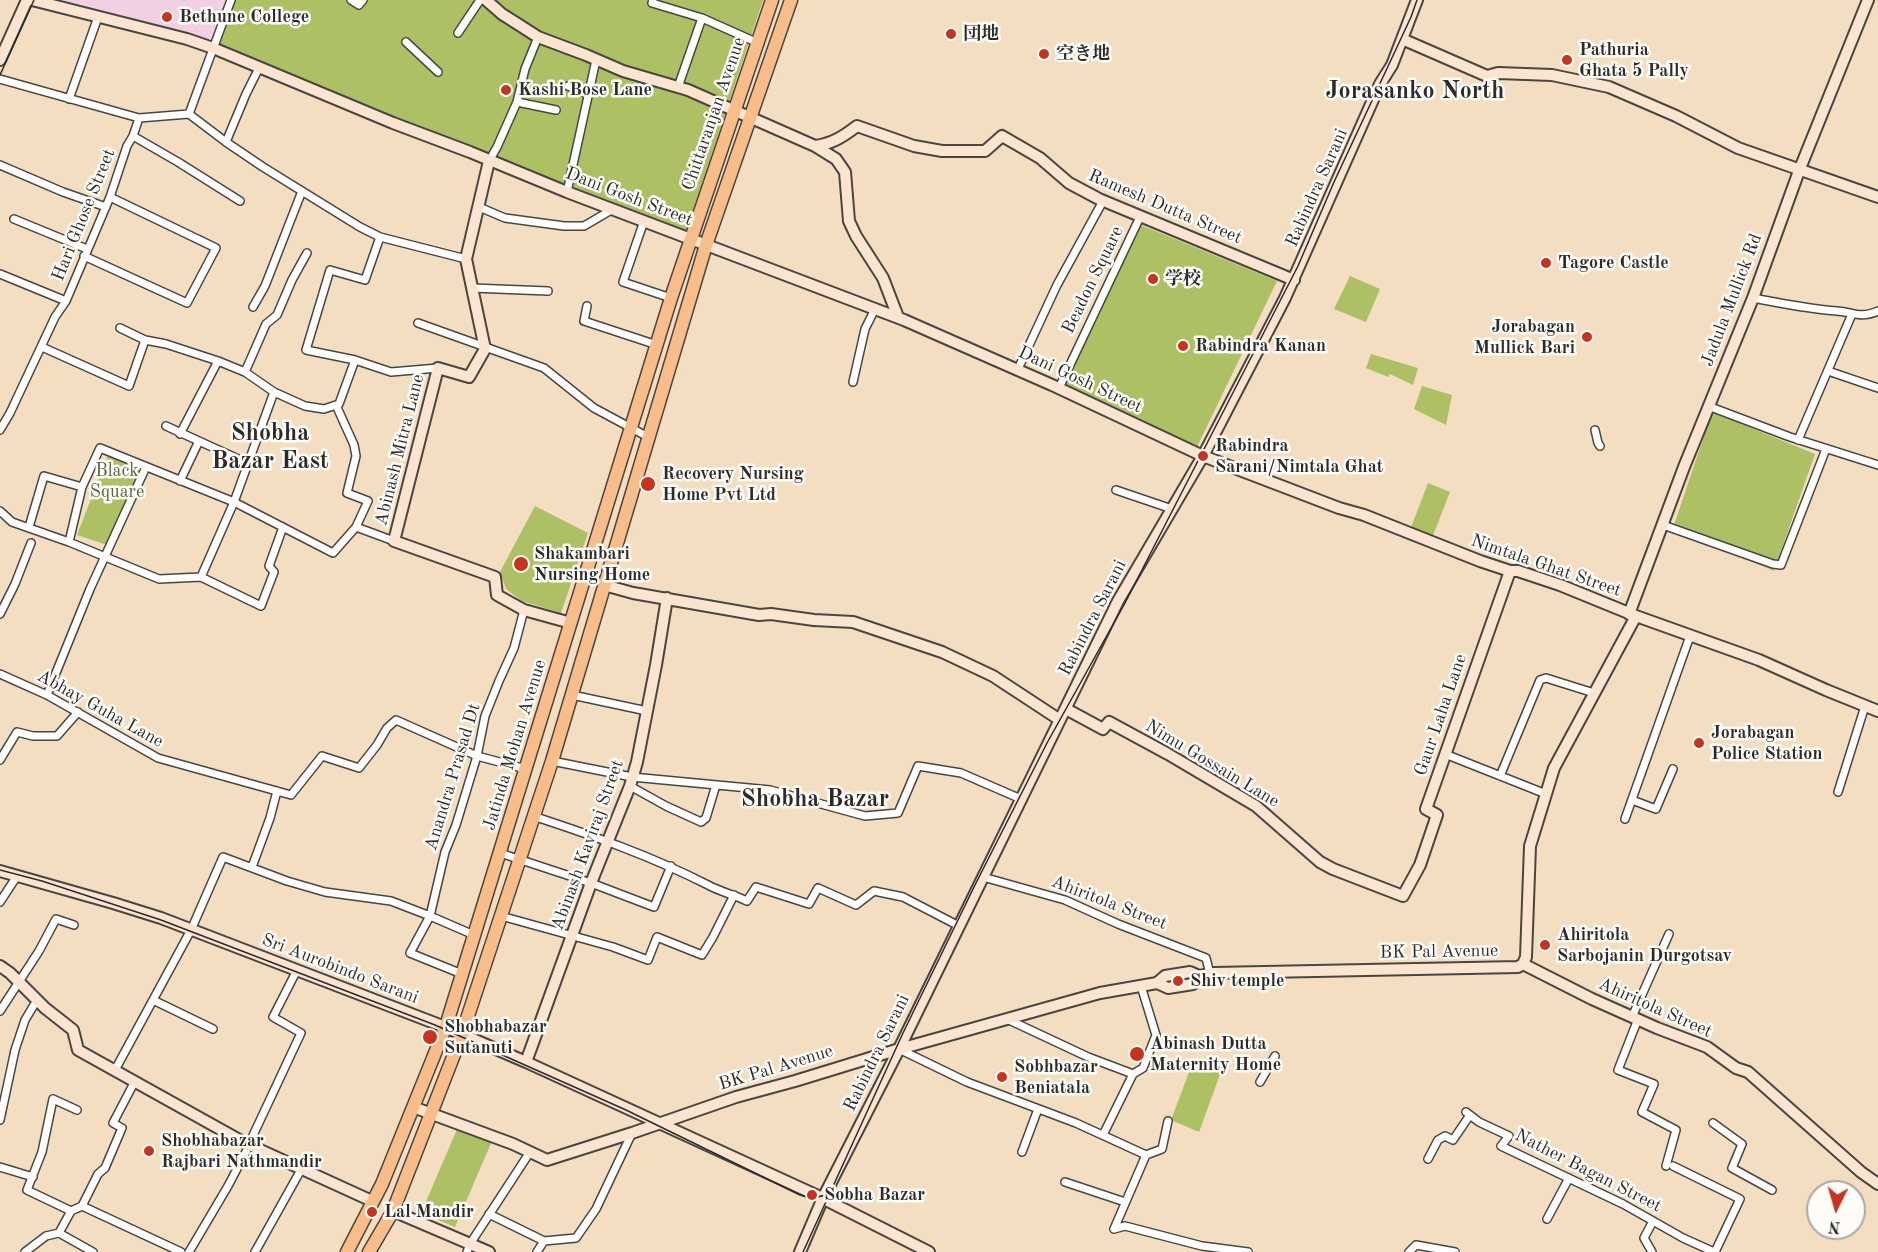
<!DOCTYPE html>
<html>
<head>
<meta charset="utf-8">
<style>
  body { margin:0 }
  #map { position:relative; width:1878px; height:1252px; overflow:hidden; background:#f3dec1; font-family:"Old Standard TT",serif }
  canvas { display:block }
  .north { position:absolute; left:1806px; top:1180px; width:60px; height:60px; box-sizing:border-box; background:#fdfcf7; border:2px solid #a9a8a5; border-radius:50%; rotate:185deg; font-size:16px; font-weight:700; line-height:24px; text-align:center; color:#2b2b2b }
  .north::after { content:''; display:block; margin:auto; width:21px; height:27px; background:#c8321e; clip-path:polygon(50% 0,100% 100%,50% 72%,0 100%) }
</style>
</head>
<body>
<div id="map">
<canvas width="1878" height="1252"></canvas>
<div class="north">N</div>
</div>
<script>
const ctx = document.querySelector('canvas').getContext('2d');
ctx.lineJoin = 'round';
function paint(path, color) { ctx.fillStyle = color; ctx.fill(path, 'evenodd'); }
function strokePath(path, color, width, dash) { ctx.strokeStyle = color; ctx.lineWidth = width; ctx.lineCap = dash ? 'butt' : 'round'; ctx.setLineDash(dash || []); ctx.stroke(path); }
function drawText(font, color, halo, rows, align = 'center') {
  ctx.font = font + ' "Old Standard TT","Noto Serif SC","Noto Serif JP",serif'; ctx.lineWidth = 5; ctx.setLineDash([]); ctx.textBaseline = 'middle'; ctx.strokeStyle = halo; ctx.fillStyle = color; for (const [text, x, y, turn = 0] of rows) {
    ctx.save(); ctx.translate(x, y); ctx.rotate((+turn || 0) * Math.PI / 180); ctx.textAlign = isNaN(turn) ? turn : align; if (halo) ctx.strokeText(text, 0, 0); ctx.fillText(text, 0, 0); ctx.restore();
  }
}
paint(new Path2D(`
  M47,0h179l-17,42z`), '#f1d0e3');
paint(new Path2D(`
  M235,0h528l-77,232 -472,-185z
  M1136,223l141,58 -80,166 -140,-63z
  M1350,276l30,13 -14,33 -32,-13z
  M1371,354l47,14 -5,17 -23,-11 -2,3 -22,-9z
  M1422,386l30,9 -6,30 -32,-16z
  M1712,412l103,42 -41,117 -101,-43z
  M108,455l35,13 -36,77 -30,-10z
  M1428,483l22,9 -18,46 -22,-8z
  M535,506l53,27 -27,80 -39,-12 -16,-12 -6,-17z
  M1194,1059l28,10 -23,63 -28,-12z
  M458,1127l34,14 -37,86 -34,-14z`), '#adc064');
const street = new Path2D(`
  M351,0l8,5 4,-5
  M653,0l-1,3 50,15 56,25
  M458,33l22,-33
  M406,42l32,30
  M0,79l139,39
  M568,86l20,8
  M678,87l24,-69
  M69,99l29,-82
  M517,102l39,8
  M189,114l37,28 37,25 97,60 20,10 86,22
  M133,136l45,26 62,39
  M226,142l20,-48 13,-26
  M489,161l8,-14 20,-45 8,-33 13,-32
  M0,165l63,27 43,15
  M567,192l29,-132
  M479,207l26,11 59,8h20l29,-17
  M14,219l73,30
  M644,221l-21,61 48,16
  M380,237l-15,43 -35,-10 -24,80 49,10 36,12 47,-4
  M84,256l103,47 29,-55 -106,-51
  M0,274l66,27
  M472,288l76,3
  M1753,298c27,5 55,11 84,13 17,1 22,8 41,0
  M587,306l-3,15 73,24
  M253,307l12,-21 37,-95
  M418,323l126,45 50,40 54,29
  M120,328l25,12 21,4 52,17 27,11 29,20 31,14 19,3 15,-5 16,-44
  M42,347l87,39 16,-46
  M1018,369l39,-84 46,-84
  M1828,371l50,17
  M245,372l21,-48 11,-9 15,-35 15,-27
  M853,382l12,-53 10,-20
  M1059,388l81,-171
  M274,392l-40,110 99,51 23,-26 38,14
  M336,405l18,40 2,11 -9,37 21,8 -12,26
  M1708,406l82,31 88,28
  M166,426l81,37
  M0,430l10,-17 45,-96 11,-16 44,-104 17,-51 6,-10 6,-18 50,-4 42,-114
  M1595,430l3,13 2,3
  M180,434l38,-73
  M1798,440l54,-126
  M180,481l19,-40
  M1116,490l56,19
  M0,511l12,11 57,20 90,37 42,-2 60,29 13,-34 -5,-6 14,-39
  M1663,525l110,39 8,1 45,-116
  M29,527l15,-51 38,11
  M69,542l13,-55 18,-39 134,54 -33,75
  M0,614l15,-30 16,-41
  M0,674l47,21 111,63 133,37 31,-39 37,12 18,-23 10,-17 9,-8 81,36 49,13
  M47,695l43,-106 56,-122
  M572,695l75,16
  M1445,754l101,40
  M0,760l17,-28 16,4h24l21,-24
  M552,761l80,16 138,13 95,26 33,-3 20,-47 43,7 60,26
  M1500,776l40,-96 6,-2 48,15
  M630,786l36,20 35,16 5,-4 10,-33
  M1838,792l27,-86
  M1632,800l24,9 17,-40
  M533,816c61,20 118,40 175,69 13,7 27,10 39,16l9,-14 53,17 9,-16 38,17 18,-14 29,6 56,29
  M1625,819l65,-183
  M500,853l91,30 63,24 17,-41
  M252,867l18,-49 7,-27
  M983,877l82,23 53,24 88,34 4,16
  M0,902l17,-26
  M501,916l112,31 35,13 9,-23 45,18 11,-18 21,-42
  M462,974l-52,-21 20,-37 15,-64 11,-27 21,-69 8,-40 14,-35 15,-33 10,-38
  M153,1000l60,29
  M0,1011l39,-60 17,-32 18,6
  M1632,1017l37,-83
  M1007,1019l81,38 45,17
  M1638,1019l-20,51 36,14 -12,28 34,18 -10,36
  M899,1049l68,33 109,41 70,32 16,-6 6,-28
  M115,1070l76,-140 32,-73 64,24 38,11 66,9 39,15 44,19
  M1260,1082l15,-26
  M77,1110l-24,-11 -11,53 -15,38 44,21 11,-5 99,46
  M1466,1112l13,10 30,14 -8,10 122,58 60,34 31,14
  M0,1120l15,-70 10,-30 12,-20
  M1713,1123l29,21 -10,24 40,22
  M1103,1135l30,-61 10,-6 13,-33 -15,-49
  M249,1144l52,-111 -28,-16 24,-47
  M1022,1152l16,-43
  M1428,1159l10,-19 7,-4 8,4 17,-25
  M1673,1166l67,33 -25,53
  M0,1167l33,10
  M1065,1182l60,20
  M82,1206l16,-32 7,-6 17,-40 -9,-5 22,-42
  M489,1214l55,27
  M1547,1219l22,-41
  M1114,1229l11,-3 77,20 46,6
  M1114,1229l32,-74
  M59,1233l34,19
  M25,1252l21,-16 13,-3 12,-22
  M189,1252l39,-66 22,-42
  M255,1252l47,-84
  M467,1252l3,-8 60,-92
  M537,1252l7,-11 32,-3 20,-29 36,-76
  M1409,1252l7,-7 39,7
  M1652,1252l-8,-14 9,-17`);
const secondary = new Path2D(`
  M32,0l155,39 26,9 180,75 77,29 97,40 337,128 148,65 151,71 136,52 25,7 116,46 30,10h8l42,14 76,31 123,44 67,30 52,21
  M486,0l16,14 36,23 48,18 37,16 65,19 127,56c17,-2 29,-10 42,-20l57,20 28,5h43l17,-15 38,22 29,25 30,16 195,81
  M1402,39l85,37 11,-3 54,2 57,12 67,29 62,32 140,49
  M0,60l27,-60
  M815,146l21,13 9,13 4,49 7,15 27,42 15,39
  M489,161l-23,98 19,90 -16,28 -31,-9 -44,173 101,36 2,18 27,15 47,13
  M604,585l29,8 126,22 12,-1 43,6 39,2 89,30 51,24 67,44
  M1629,614l55,-147 69,-169 46,-127 69,-171
  M1066,709l37,20 6,-7 59,32 88,52 64,56 13,7 70,27 17,-31 17,-50 -11,-6 84,-238
  M0,871l113,32 48,15 284,109 81,35 290,133 113,57
  M1523,964l69,35 65,29 50,19 29,21 12,4 113,100 17,12
  M1523,964l3,-7 4,-111 24,-78 82,-152
  M0,966l10,7 35,35 28,22 5,20 167,93 127,58
  M1157,983l11,5 25,-4 6,-8
  M526,1062l65,-179 39,-97 7,-24 19,-97 11,-67
  M413,1107l100,37 34,16 85,-27 104,-36 59,-16 101,-31 204,-57 57,-10 8,-7 25,-4 9,4 15,-3 304,-6 5,-3
  M393,1211l96,41
  M800,1252l23,-54 76,-149 219,-448 85,-145 82,-158 95,-214 12,-19 25,-65`);
const primary = new Path2D(`
  M347,1252l35,-68 64,-158 225,-728 101,-298
  M369,1252l24,-41 69,-177 90,-273 154,-516 85,-245`);
strokePath(street, '#494642', 10);
strokePath(secondary, '#494642', 14);
strokePath(primary, '#494642', 15);
strokePath(street, '#fff', 7);
strokePath(secondary, '#fce5d0', 10);
strokePath(primary, '#f8bd89', 12);
strokePath(new Path2D(`
  M0,75l34,-75
  M0,870l42,11 119,39 274,105 191,85 174,85c12,4 22,3 33,-4
  M803,1252l100,-219 72,-148 72,-142 78,-140 173,-337 36,-84 77,-165 6,-17`), '#2b2b2b', 1.5);
for (const [x, y, r, color] of [
  [167,17,6,"#c8321e"],
  [951,34,6,"#c8321e"],
  [1044,54,6,"#c8321e"],
  [1567,60,6,"#c8321e"],
  [506,90,6,"#c8321e"],
  [1546,263,6,"#c8321e"],
  [1153,279,6,"#c8321e"],
  [1587,337,6,"#c8321e"],
  [1183,346,6,"#c8321e"],
  [1203,456,6,"#c8321e"],
  [648,484,8,"#c8321e"],
  [521,564,8,"#c8321e"],
  [1699,743,6,"#c8321e"],
  [1545,945,6,"#c8321e"],
  [1178,981,6,"#c8321e"],
  [430,1037,8,"#c8321e"],
  [1137,1054,8,"#c8321e"],
  [1002,1077,6,"#c8321e"],
  [149,1151,6,"#c8321e"],
  [812,1195,6,"#c8321e"],
  [372,1212,6,"#c8321e"]
]) { const dot = new Path2D(); dot.arc(x, y, r, 0, 2 * Math.PI); ctx.fillStyle = color; ctx.fill(dot); strokePath(dot, '#fdfcf7', 2); }
drawText('bold 18px', '#2b2b2b', '#fdfcf7', [
  ["Bethune College",179,17],
  ["団地",963,34],
  ["Pathuria",1579,50],
  ["Ghata 5 Pally",1579,71],
  ["空き地",1056,54],
  ["Kashi Bose Lane",518,90],
  ["Tagore Castle",1558,263],
  ["学校",1165,279],
  ["Jorabagan",1575,327,"right"],
  ["Mullick Bari",1575,348,"right"],
  ["Rabindra Kanan",1195,346],
  ["Rabindra",1215,446],
  ["Sarani/Nimtala Ghat",1215,467],
  ["Recovery Nursing",662,474],
  ["Home Pvt Ltd",662,495],
  ["Shakambari",534,554],
  ["Nursing Home",534,575],
  ["Jorabagan",1711,733],
  ["Police Station",1711,754],
  ["Ahiritola",1557,935],
  ["Sarbojanin Durgotsav",1557,956],
  ["Shiv temple",1190,981],
  ["Shobhabazar",444,1027],
  ["Sutanuti",444,1048],
  ["Abinash Dutta",1150,1044],
  ["Maternity Home",1150,1065],
  ["Sobhbazar",1014,1067],
  ["Beniatala",1014,1088],
  ["Shobhabazar",161,1141],
  ["Rajbari Nathmandir",161,1162],
  ["Sobha Bazar",824,1195],
  ["Lal Mandir",384,1212]
], 'left');
drawText('18px', '#2b2b2b', '#fdfcf7', [
  ["Chittaranjan Avenue",714,114,-71],
  ["Rabindra Sarani",1317,188,-66],
  ["Dani Gosh Street",629,197,21],
  ["Ramesh Dutta Street",1165,207,23],
  ["Hari Ghose Street",84,215,-68],
  ["Beadon Square",1093,280,-64],
  ["Jadula Mullick Rd",1732,300,-69],
  ["Dani Gosh Street",1080,380,25],
  ["Abinash Mitra Lane",400,450,-76],
  ["Nimtala Ghat Street",1546,566,19],
  ["Rabindra Sarani",1093,618,-63],
  ["Abhay Guha Lane",100,709,29],
  ["Gaur Laha Lane",1441,715,-71],
  ["Jatinda Mohan Avenue",515,745,-73],
  ["Nimu Gossain Lane",1212,764,31],
  ["Anandra Prasad Dt",453,777,-73],
  ["Abinash Kaviraj Street",588,845,-70],
  ["Ahiritola Street",1109,903,21],
  ["BK Pal Avenue",1439,952,-1],
  ["Sri Aurobindo Sarani",340,969,21],
  ["Ahiritola Street",1655,1008,24],
  ["Rabindra Sarani",877,1053,-64],
  ["BK Pal Avenue",776,1068,-17],
  ["Nather Bagan Street",1588,1171,27]
]);
drawText('18px', '#585f3f', '#fdfcf7', [
  ["Black",117,471],
  ["Square",117,492]
]);
drawText('bold 24px', '#2b2b2b', '#fdfcf7', [
  ["Jorasanko North",1415,92],
  ["Shobha",270,434],
  ["Bazar East",270,462],
  ["Shobha Bazar",815,800]
]);
</script>
</body>
</html>
